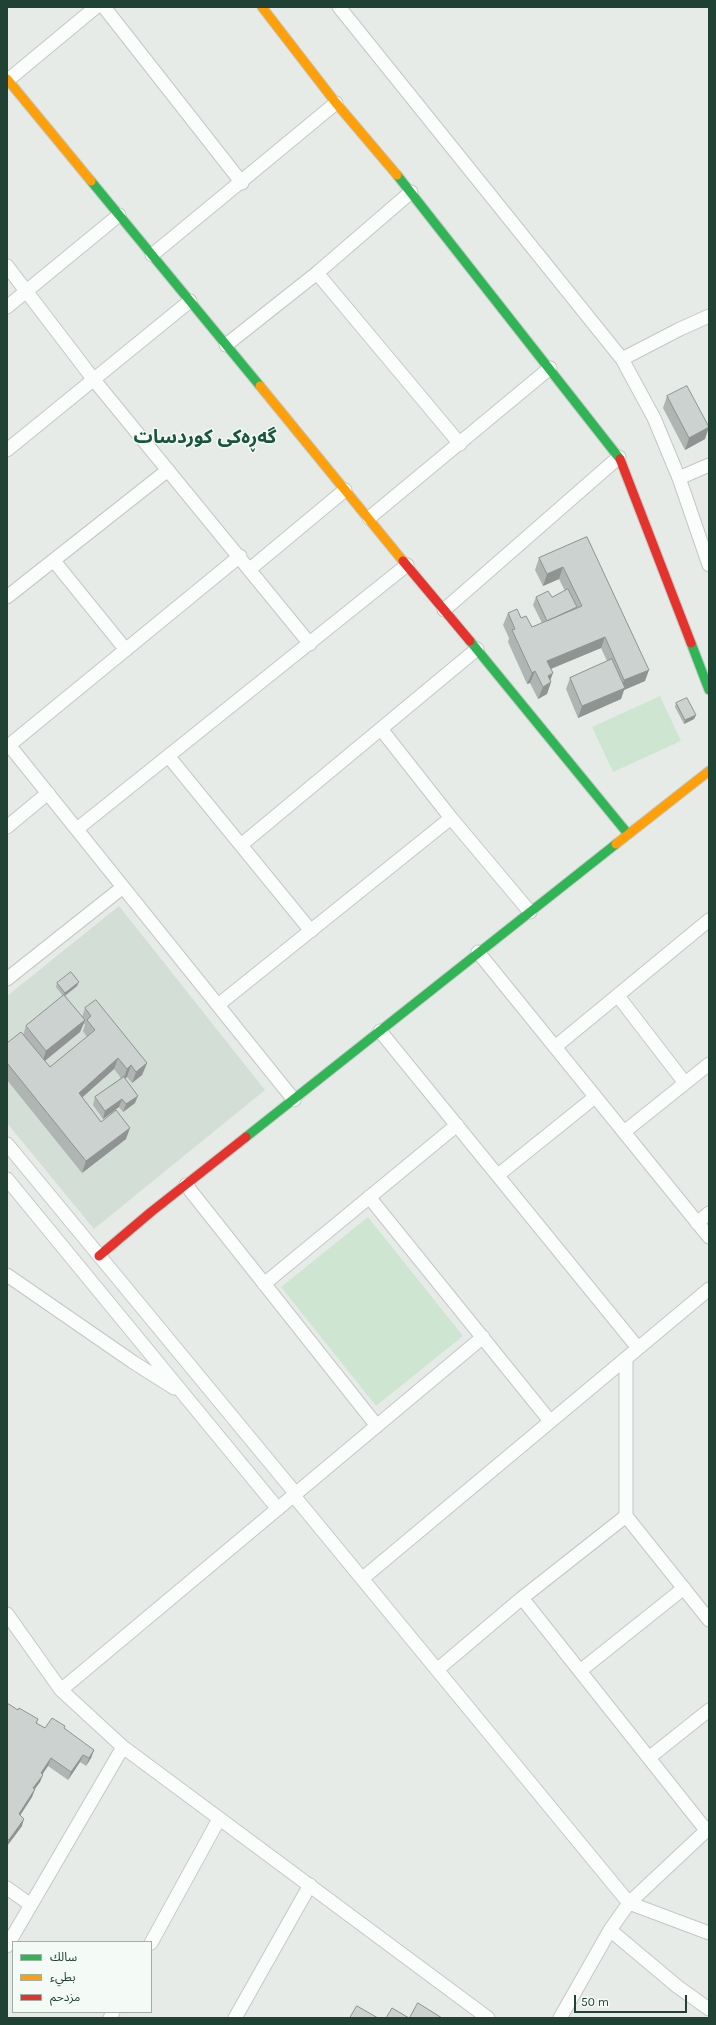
<!DOCTYPE html>
<html>
<head>
<meta charset="utf-8">
<style>
  body { margin:0 }
  #map { position:relative; width:716px; height:2025px; overflow:hidden; background:#e6ebe8; font-family:Karla,"Noto Sans Arabic",sans-serif }
  canvas { display:block }
  .frame { position:absolute; inset:0; border:8px solid #204234; pointer-events:none }
  .legend { position:absolute; left:12px; top:1941px; width:140px; height:72px; box-sizing:border-box; background:#f4faf6; border:1px solid #9fb0a8; margin:0; padding:5px 7px; list-style:none; font-size:12px; color:#204234 }
  .legend li { display:flex; align-items:center; gap:8px; height:20px }
  .legend b { width:20px; border:1px solid #9fb0a8 }
  .scale { position:absolute; left:574px; top:1995px; width:113px; height:18px; box-sizing:border-box; border:2px solid #204234; border-top:0; padding-left:5px; font-size:12px; line-height:14px; white-space:nowrap; color:#204234; -webkit-text-stroke:3px #f4faf6; paint-order:stroke }
</style>
</head>
<body>
<div id="map">
<canvas width="716" height="2025"></canvas>
<div class="frame"></div>
<ul class="legend">
<li><b style="height:5px;background:#30b455"></b>سالك</li>
<li><b style="height:5px;background:#ff9f0a"></b>بطيء</li>
<li><b style="height:5px;background:#e5322d"></b>مزدحم</li>
</ul>
<div class="scale">50 m</div>
</div>
<script>
const ctx = document.querySelector('canvas').getContext('2d');
ctx.lineJoin = 'round';
function paint(path, color) { ctx.fillStyle = color; ctx.fill(path, 'evenodd'); }
function strokePath(path, color, width, dash) { ctx.strokeStyle = color; ctx.lineWidth = width; ctx.lineCap = dash ? 'butt' : 'round'; ctx.setLineDash(dash || []); ctx.stroke(path); }
function drawText(font, color, halo, rows, align = 'center') {
  ctx.font = font + ' Karla,"Noto Sans Arabic",sans-serif'; ctx.lineWidth = 3; ctx.setLineDash([]); ctx.textBaseline = 'middle'; ctx.strokeStyle = halo; ctx.fillStyle = color; for (const [text, x, y, turn = 0] of rows) {
    ctx.save(); ctx.translate(x, y); ctx.rotate((+turn || 0) * Math.PI / 180); ctx.textAlign = isNaN(turn) ? turn : align; if (halo) ctx.strokeText(text, 0, 0); ctx.fillText(text, 0, 0); ctx.restore();
  }
}
paint(new Path2D(`
  M119,906l146,184 -171,139 -87,-106v-127z`), '#d3ded7');
paint(new Path2D(`
  M660,696l21,45 -68,31 -21,-45z
  M368,1217l95,119 -87,70 -95,-119z`), '#cee6d1');
const street = new Path2D(`
  M104,7l138,176
  M339,7l283,352 32,59 25,60 30,87
  M8,80l88,-73
  M152,255l184,-152
  M7,266l87,114 216,264
  M317,273l143,171
  M7,307l112,-92
  M226,345l91,-72 94,-81
  M622,359l58,-30 29,-13
  M7,450l183,-149
  M679,478l30,-13
  M369,518l181,-150
  M54,561l72,89
  M250,569l95,-79
  M7,597l161,-127
  M444,610l175,-153
  M381,729l70,89 79,94
  M9,745l285,355
  M7,747l233,-191
  M169,757l142,174
  M7,827l41,-34
  M77,829l330,-264
  M241,845l236,-196
  M478,952l231,285
  M7,979l116,-92
  M618,996l67,87
  M218,1005l233,-187
  M380,1031l258,317
  M555,1047l154,-127
  M624,1132l85,-68
  M7,1144l289,350
  M498,1175l97,-78
  M7,1179l271,330
  M186,1185l191,241
  M369,1197l181,224
  M697,1223l12,-10
  M7,1275l126,87 41,26
  M264,1284l193,-159
  M626,1358v158l83,104
  M294,1496l335,407 80,30
  M363,1578l346,-289
  M522,1598l184,232
  M7,1614l54,76 62,57 365,271
  M438,1669l84,-71 104,-82
  M580,1671l104,-83
  M61,1690l422,-353
  M650,1757l59,-47
  M7,1888l24,17
  M610,1930l68,57 31,22
  M151,1943l68,-124
  M7,1946l116,-199
  M110,2018l3,-6
  M235,2018l75,-133
  M560,2018l50,-88 19,-27 80,-75`);
const fast = new Path2D(`
  M397,175l223,284
  M91,181l169,205
  M470,641l158,193
  M691,643l18,47
  M246,1137l370,-293`);
const slow = new Path2D(`
  M262,7l74,96 61,72
  M7,79l84,102
  M260,386l143,175
  M616,844l93,-73`);
const jam = new Path2D(`
  M620,459l71,184
  M403,561l67,80
  M99,1256l52,-44 95,-75`);
strokePath(street, '#c3c8c5', 15);
strokePath(fast, '#c1c9c5', 11);
strokePath(slow, '#c1c9c5', 11);
strokePath(jam, '#c1c9c5', 11);
strokePath(street, '#fbfcfc', 13);
strokePath(fast, '#30b455', 9);
strokePath(slow, '#ff9f0a', 9);
strokePath(jam, '#e5322d', 9);
paint(new Path2D(`
  M667,396l38,43 -20,11 -22,-42z
  M587,537l58,144 -21,9 -3,9 -43,19 -12,-29 4,-11 37,-17 -6,-13 -50,21 -1,11 1,2 -4,12 -9,5 -8,-16 -3,1 -19,-42 1,-4 -6,-13 5,-12 13,5 11,9 10,-4 -9,-18 3,-8h16l13,-6 -6,-12 -16,7 -8,-16 4,-12z
  M676,703l20,12 -2,4 -10,5 -9,-17z
  M57,983l20,3 -12,10 17,21 3,-9 62,55 -5,12 -10,8 -5,-6 -2,1 10,25 -12,9 -4,-5 -16,12 -10,-14 2,-8 26,-19 -7,-9 -32,28 19,25 25,17 -44,34 -75,-93v-37l16,-8 3,-9 37,-30 -7,-9zM84,1023l1,2 -2,6 4,6 -37,30 -5,-6 35,-29z
  M7,1703l11,7 20,9 -1,4 8,5 19,1 30,21 -3,8 -5,8 -6,-4 -12,18 -20,-14 -6,8 -2,8 -5,7 -3,8 -12,18 2,11 -15,20z`), '#afb5b2');
paint(new Path2D(`
  M709,427l-4,12 -20,11 4,-12z
  M563,567l-4,12 -16,7 4,-12z
  M605,637l-4,11 -58,24 4,-11z
  M649,670l-4,11 -21,9 -3,9 -43,19 4,-12 39,-17 3,-9z
  M535,671l-5,12 -3,1 5,-11z
  M553,673l-4,11 2,-2 -4,12 -9,5 5,-12 5,-11z
  M696,715l-2,4 -10,5 1,-4z
  M79,982l-2,4 -14,11 2,-4z
  M85,1020l-5,12 -38,31 4,-12z
  M118,1058l-4,11 -39,35 4,-11z
  M147,1063l-5,12 -10,8 4,-11z
  M131,1065l-4,12 -4,3 4,-11z
  M138,1096l-3,7 -12,9 3,-8z
  M122,1099l-3,8 -16,12 2,-8z
  M130,1128l-4,11 -44,34 4,-12z
  M94,1750l-3,8 -5,8 3,-8z
  M83,1755l-3,7 -12,18 3,-8z
  M51,1758l-3,8 -10,15 3,-8z
  M43,1775l-3,7 -10,13 3,-7z
  M35,1789l-3,8 -16,25 3,-8z
  M24,1819l-2,7 -15,20 2,-6z`), '#8f9391');
const building = new Path2D(`
  M687,386l22,41 -20,11 -22,-42z
  M587,537l62,133 -25,10 -19,-43 -58,24 6,12 -5,3 3,6 -8,5 -8,-16 -3,2 -20,-43 3,-1 -7,-16 9,-4 4,9 5,-2 6,11 50,-21 -19,-39 -16,7 -8,-16z
  M568,589l9,18 -30,14 -11,-24 12,-6 4,6z
  M612,659l13,29 -43,18 -12,-28z
  M687,698l9,17 -11,5 -9,-17z
  M71,972l8,10 -14,11 -8,-10z
  M64,995l21,25 -39,31 -20,-25z
  M96,1000l51,63 -11,9 -5,-7 -4,4 -9,-11 -39,35 22,29 15,-12 14,18 -44,33 -79,-98v-20l14,-11 29,35 45,-37 -8,-10 4,-4 -6,-8z
  M124,1077l14,19 -12,8 -4,-5 -17,12 -10,-14z
  M7,1703l11,7 1,-2 19,11 -2,4 9,5 7,-10 13,8 -1,2 30,22 -5,8 -6,-3 -12,17 -20,-14 -10,15 2,2 -10,13 2,1 -16,25 5,5 -15,21 -2,-1z
  M418,2003l24,15h-56l6,-10 17,10z
  M357,2006l21,12h-28z`);
paint(building, '#ccd2cf');
strokePath(building, '#8f9391', 1);
drawText('bold 19px', '#1a563f', '#f4faf6', [
  ["گەڕەکی کوردسات",205,438]
]);
</script>
</body>
</html>
